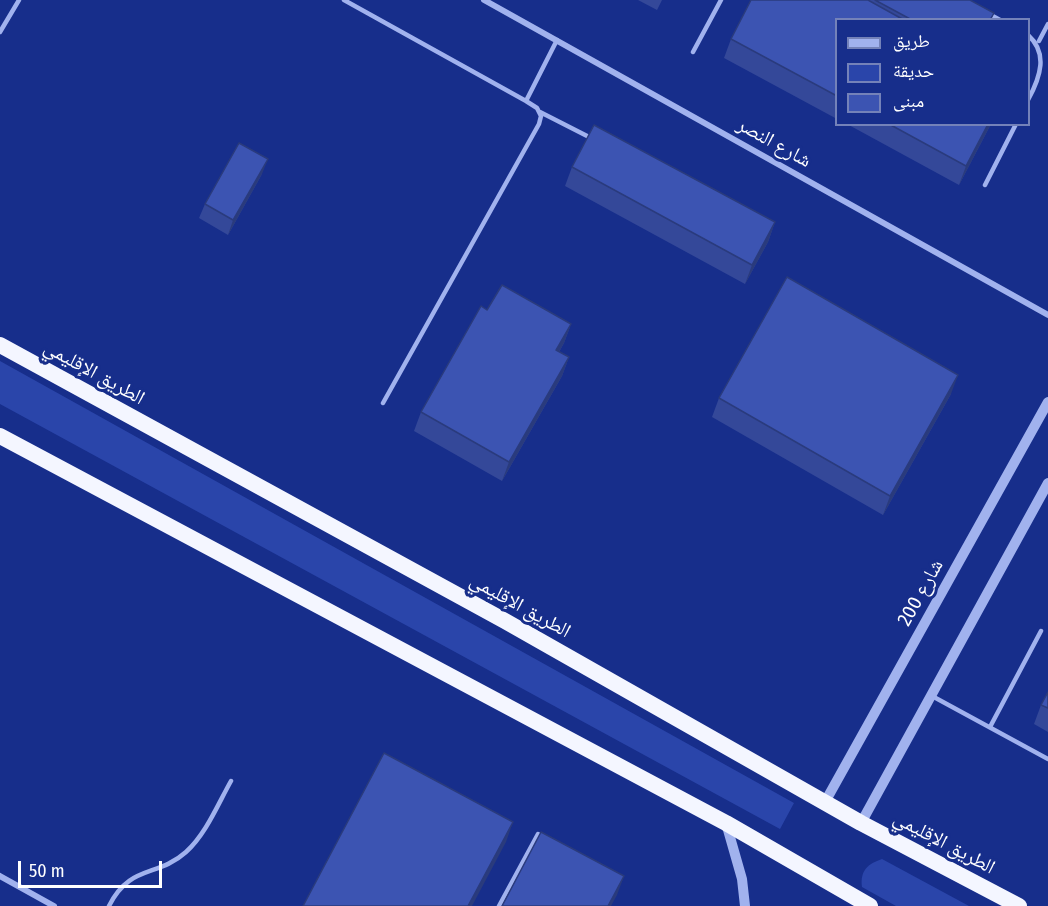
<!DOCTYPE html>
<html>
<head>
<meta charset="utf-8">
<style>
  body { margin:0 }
  #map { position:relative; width:1048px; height:906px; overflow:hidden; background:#172e8b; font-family:"Fira Sans Condensed","Noto Naskh Arabic",sans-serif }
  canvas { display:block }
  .legend { position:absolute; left:835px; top:18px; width:195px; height:108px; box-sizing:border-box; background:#172e8b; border:2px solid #7482b9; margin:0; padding:8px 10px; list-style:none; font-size:18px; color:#fff }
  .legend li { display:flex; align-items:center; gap:12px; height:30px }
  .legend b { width:30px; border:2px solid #7482b9 }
  .scale { position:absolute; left:18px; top:861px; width:144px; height:27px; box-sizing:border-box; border:3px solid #fff; border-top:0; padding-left:8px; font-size:18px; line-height:21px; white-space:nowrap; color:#fff; -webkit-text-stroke:4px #172e8b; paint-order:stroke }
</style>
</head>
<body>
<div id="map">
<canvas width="1048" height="906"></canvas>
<ul class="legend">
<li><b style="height:8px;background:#a1b2ee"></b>طريق</li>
<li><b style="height:16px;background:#2a45aa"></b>حديقة</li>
<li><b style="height:16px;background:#3c54b2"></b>مبنى</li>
</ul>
<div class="scale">50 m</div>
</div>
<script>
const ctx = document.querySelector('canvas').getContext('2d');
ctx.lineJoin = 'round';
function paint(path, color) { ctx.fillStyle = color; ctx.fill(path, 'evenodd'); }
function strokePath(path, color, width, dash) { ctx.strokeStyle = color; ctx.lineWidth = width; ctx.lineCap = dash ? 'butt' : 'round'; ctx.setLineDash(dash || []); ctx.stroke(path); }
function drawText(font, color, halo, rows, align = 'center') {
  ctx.font = font + ' "Fira Sans Condensed","Noto Naskh Arabic",sans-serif'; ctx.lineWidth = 6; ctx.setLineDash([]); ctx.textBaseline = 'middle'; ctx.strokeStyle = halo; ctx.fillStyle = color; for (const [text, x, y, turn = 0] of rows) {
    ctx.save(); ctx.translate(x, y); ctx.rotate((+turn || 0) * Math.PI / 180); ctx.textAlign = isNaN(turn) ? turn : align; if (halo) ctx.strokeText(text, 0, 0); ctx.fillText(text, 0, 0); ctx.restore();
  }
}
paint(new Path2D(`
  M0,361l794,442 -14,26 -780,-425z
  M882,859l87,47h-73l-34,-19c-2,-17 6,-23 20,-28z`), '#2a45aa');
strokePath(new Path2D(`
  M344,0l182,101 11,7 4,8 -2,8 -156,279
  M989,14l11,6
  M0,32l19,-32
  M1028,35c20,18 13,41 0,65
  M1039,41l9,-17
  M693,52l28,-52
  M526,101l31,-61
  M540,112l51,26
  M985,185l31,-61
  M932,696l116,63
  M990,727l51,-96
  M109,906c21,-42 48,-28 77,-54 20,-18 32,-48 45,-71
  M499,906l39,-72`), '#a1b2ee', 4.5);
strokePath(new Path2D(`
  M484,0l564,315
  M0,876l54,30`), '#a1b2ee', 6);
strokePath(new Path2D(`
  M825,802l223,-400
  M726,823l16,56 3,27
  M861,823l187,-340`), '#a1b2ee', 10);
strokePath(new Path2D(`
  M0,345l505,276 356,202 158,83
  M0,436l726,387 144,83`), '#f4f6ff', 16);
paint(new Path2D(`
  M638,0h24l-5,10z
  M751,0h219l24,13 -3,7h-154v99l-113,-61 7,-19z
  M847,124h144l-32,61z
  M572,167l203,55 -7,20 -23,42 -180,-98z
  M262,174l-34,61 -29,-17 6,-14z
  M487,310l84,14 -7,19 -5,9 10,5 -7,19 -60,105 -88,-50 7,-19z
  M951,394l-68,121 -171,-98 7,-19z
  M1048,692v40l-14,-8 7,-19z`), '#344899');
paint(new Path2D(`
  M988,124h3l-32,61 7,-19z
  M268,159l-6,15 -34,61 5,-15z
  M775,222l-7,20 -23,42 7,-19z
  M571,324l-7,19 -15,26 7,-19z
  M569,357l-7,19 -60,105 7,-19z
  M958,375l-7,19 -68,121 7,-19z
  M513,822l-7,20 -34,64h-4z
  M624,876l-7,19 -6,11h-3z`), '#2a3b7d');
const building = new Path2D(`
  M751,0h117l36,20h-67v76l-106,-57z
  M875,0h95l24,13 -4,7h-78z
  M889,124h99l-22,42z
  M594,125l181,97 -23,43 -180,-98z
  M239,143l29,16 -35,61 -28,-16z
  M787,277l171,98 -68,121 -171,-98z
  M502,285l69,39 -15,26 13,7 -60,105 -88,-50 60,-106 6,4z
  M1048,692v16l-7,-3z
  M384,753l129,69 -45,84h-165z
  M541,832l83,44 -16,30h-106z`);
paint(building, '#3c54b2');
strokePath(building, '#2a3b7d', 1.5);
drawText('20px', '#fff', '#172e8b', [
  ["شارع النصر",774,143,29],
  ["الطريق الإقليمي",94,373,29],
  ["شارع 200",921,593,-61],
  ["الطريق الإقليمي",520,606,29],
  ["الطريق الإقليمي",944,843,28]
]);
</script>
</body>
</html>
